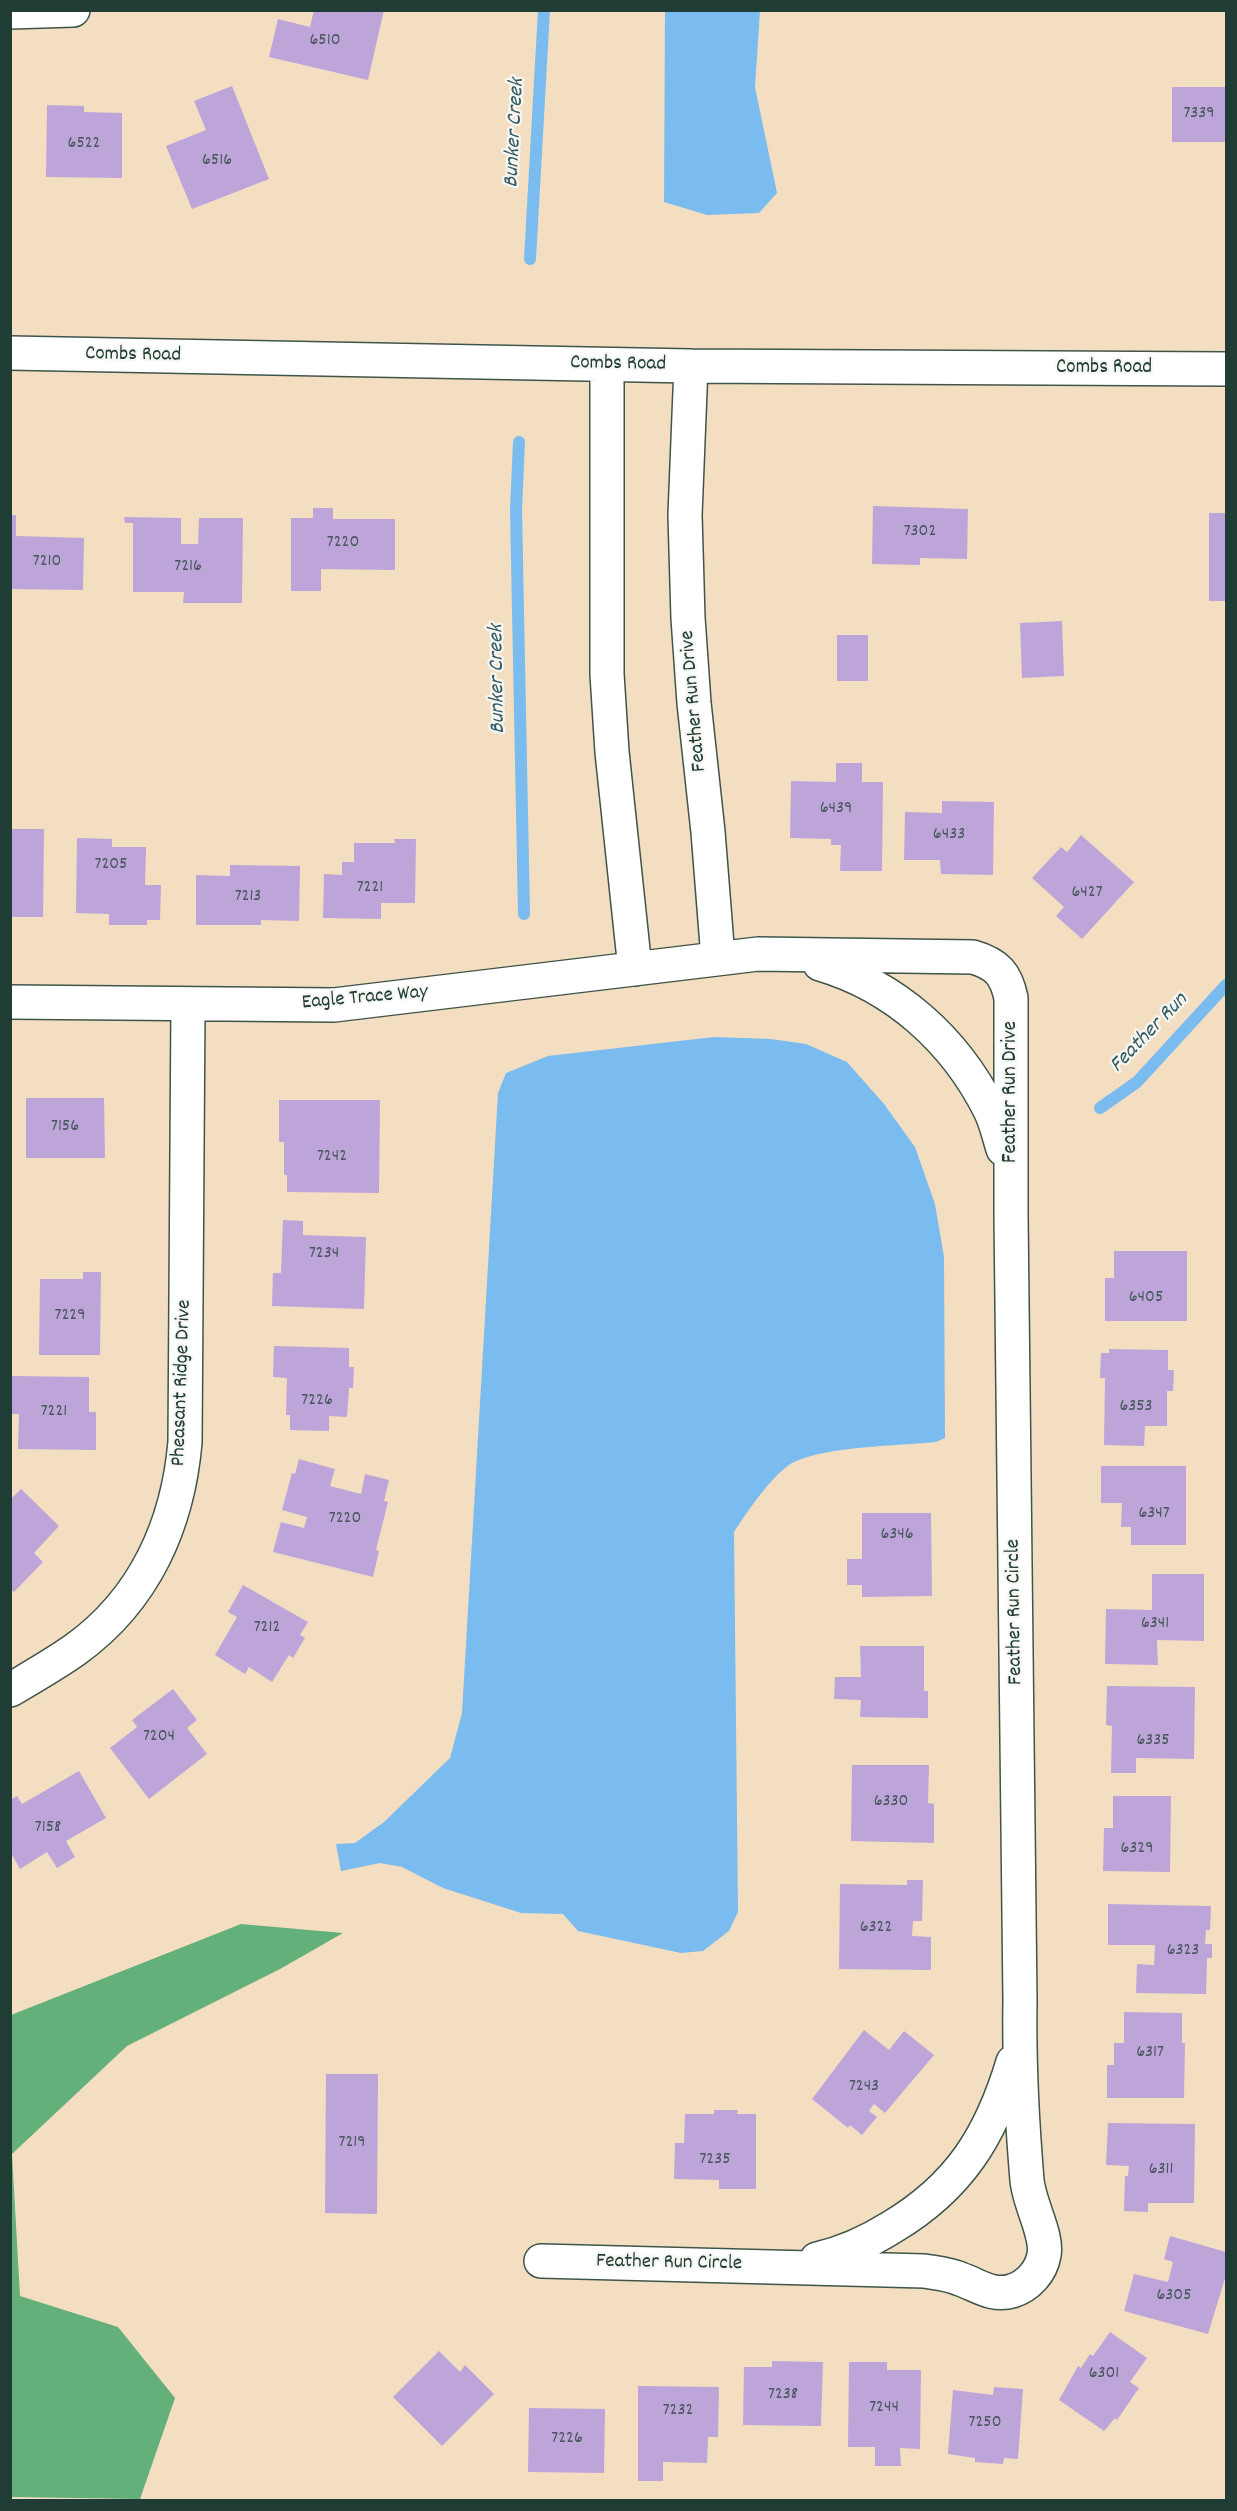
<!DOCTYPE html>
<html>
<head>
<meta charset="utf-8">
<style>
  body { margin:0 }
  #map { position:relative; width:1237px; height:2511px; overflow:hidden; background:#f3dec1; font-family:Dekko,sans-serif }
  canvas { display:block }
  .frame { position:absolute; inset:0; border:12px solid #1f3d34; pointer-events:none }
</style>
</head>
<body>
<div id="map">
<canvas width="1237" height="2511"></canvas>
<div class="frame"></div>
</div>
<script>
const ctx = document.querySelector('canvas').getContext('2d');
ctx.lineJoin = 'round';
function paint(path, color) { ctx.fillStyle = color; ctx.fill(path, 'evenodd'); }
function strokePath(path, color, width, dash) { ctx.strokeStyle = color; ctx.lineWidth = width; ctx.lineCap = dash ? 'butt' : 'round'; ctx.setLineDash(dash || []); ctx.stroke(path); }
function drawText(font, color, halo, rows, align = 'center') {
  ctx.font = font + ' Dekko,sans-serif'; ctx.lineWidth = 4.5; ctx.setLineDash([]); ctx.textBaseline = 'middle'; ctx.strokeStyle = halo; ctx.fillStyle = color; for (const [text, x, y, turn = 0] of rows) {
    ctx.save(); ctx.translate(x, y); ctx.rotate((+turn || 0) * Math.PI / 180); ctx.textAlign = isNaN(turn) ? turn : align; if (halo) ctx.strokeText(text, 0, 0); ctx.fillText(text, 0, 0); ctx.restore();
  }
}
paint(new Path2D(`
  M241,1924l102,9 -63,36 -153,77 -115,108 8,142 98,31 57,71 -35,101 -129,-2v-482z`), '#64b07a');
paint(new Path2D(`
  M665,11h95l-5,76 22,106 -18,20 -52,2 -43,-13z
  M714,1037l57,2 35,5 41,18 37,42 31,43 20,57 9,53 1,181 -9,4c-39,4 -108,4 -142,20 -19,9 -48,51 -60,70l4,380 -9,19 -26,20 -22,2 -103,-22 -15,-17 -42,-1 -78,-25 -41,-21 -22,-4 -39,8 -5,-27 19,-1 29,-21 66,-64 12,-45 36,-620 8,-20 42,-17z`), '#7abcf0');
strokePath(new Path2D(`
  M530,259l14,-249
  M519,442l-3,67 8,405
  M1100,1108l37,-26 89,-97`), '#7abcf0', 12);
paint(new Path2D(`
  M314,10h70l-16,70 -99,-23 9,-38 32,8z
  M232,86l37,93 -77,30 -26,-63 40,-16 -12,-29z
  M1172,87h54v55h-54z
  M47,105l37,1v6l38,1v65l-76,-1z
  M873,506l95,3 -1,50 -47,-1v7l-48,-1z
  M313,508h20v11h62v51l-74,-1v22h-30v-73h22z
  M1209,513h17v88h-17z
  M10,515h6v21l68,2 -1,52 -73,-1z
  M124,517l57,1v26h17l1,-26h44l-1,85h-59l1,-11h-51v-69h-8z
  M1062,621l2,55 -42,2 -2,-55z
  M837,635h31v46h-31z
  M836,763h26v19h21l-1,89h-42l1,-26h-10v-6l-41,-1 1,-57 45,1z
  M942,801l52,1 -1,73 -52,-1 -1,-14h-36l1,-48 37,1z
  M10,829h34l-1,88h-33z
  M1081,835l53,47 -52,57 -26,-23 8,-9 -32,-29 29,-31 6,5z
  M77,838l35,1v8h34l-1,38h16l-1,35h-13v5h-38v-11l-33,-1z
  M394,839h22l-1,64h-34v16l-58,-1 1,-44 18,1v-13h12v-19h41z
  M230,865l70,1 -1,55 -38,-1v5h-65v-50l34,1z
  M26,1098h78l1,60h-79z
  M279,1100h101l-1,93 -92,-1v-17h-3v-33h-5z
  M283,1220l20,1v14l63,2 -2,72 -92,-3 1,-33h8z
  M1114,1251h73v70h-82v-43h9z
  M83,1272h18l-1,83h-61l1,-76h43z
  M274,1346l75,2v19h5l-1,21h-4l-2,29 -18,-1v15l-39,-1v-15h-4l1,-37 -14,-1z
  M1109,1349l59,1v20h6l-1,21h-6v35h-22l-1,20 -40,-1 1,-67h-5l1,-25h8z
  M12,1376l77,1v35h7v38l-78,-1 1,-35h-8z
  M299,1459l36,10 -5,17 31,8 4,-20 24,6 -5,21 4,1 -12,48 3,1 -6,26 -100,-25 8,-30 23,6 3,-11 -25,-7 10,-37 3,1z
  M1101,1466h85v79h-55v-18h-10l1,-24h-21z
  M21,1489l38,37 -25,27 9,9 -29,30 -4,-3v-89z
  M862,1513h69l1,83 -70,1v-12h-15v-26h15z
  M1152,1574h52v67l-47,-1 1,25 -53,-1 1,-55 46,1z
  M243,1585l65,37 -8,13 5,3 -12,20 -4,-3 -17,27 -23,-15 -4,7 -30,-19 22,-38 -9,-5z
  M860,1646h64v45h4v27l-68,-1 1,-17 -27,-1 1,-22h26z
  M1107,1686l88,1 -1,72 -58,-1v15h-25l1,-47 -6,-1z
  M173,1689l24,31 -10,8 20,26 -58,45 -39,-51 27,-21 -5,-7z
  M852,1765h77l-1,38 6,1v39l-83,-2z
  M79,1771l27,47 -40,23 9,16 -18,11 -10,-16 -27,17 -10,-18v-51l7,-4 5,8z
  M1113,1796h58l-1,76 -67,-1 1,-43h9z
  M907,1880h16l-1,41h-9l-1,15 19,1v33l-92,-1 1,-85 67,1z
  M1108,1904l103,2 -1,24h-4l-1,14h7v14h-5l-1,36 -70,-1 1,-29 17,1 1,-20h-47z
  M1124,2012l58,1v30h3l-1,55h-77v-33h7v-22h10z
  M864,2030l25,20 15,-19 30,24 -49,58 -11,-9 -5,7 8,6 -15,18 -12,-10 -2,3 -36,-29z
  M326,2074h52l-1,140 -52,-1z
  M714,2110h24l-1,4h19v75h-37v-9l-45,-1 1,-36h9l1,-29h29z
  M1108,2123l87,1 -1,79h-46v9l-24,-1 1,-35h3l1,-10 -23,-1z
  M1170,2236l56,16v23l-18,59 -84,-23 10,-37 34,8 5,-20 -9,-3z
  M1110,2332l37,26 -17,24 9,6 -22,32 -2,-2 -11,13 -45,-31 19,-34 3,2 9,-14 3,2z
  M439,2351l21,21 5,-7 29,29 -52,52 -49,-49z
  M772,2361l51,1 -2,64 -78,-1 1,-58h28z
  M849,2362h38v8h34l-1,79 -20,-1 1,18h-26v-19h-27z
  M638,2386l81,1 -1,50h-10l-1,26 -44,-1v19h-25z
  M994,2387l29,2 -5,70 -14,-1 -1,6 -28,-2v-4l-27,-4 5,-64 40,5z
  M529,2408l76,1 -1,64 -76,-1z`), '#bea5d9');
const minor = new Path2D(`
  M10,12l63,-2
  M10,353l681,13 535,3
  M607,365v309l5,78 23,217
  M691,366l-6,149 3,103 6,85 14,129 10,126
  M820,964c75,22 135,76 170,146 6,12 9,26 13,39
  M10,1002l324,3 424,-51 215,3c24,7 33,17 38,41v217l9,786c-1,60 2,120 7,179 2,24 21,55 17,75 -3,17 -16,31 -32,36 -20,6 -34,-6 -52,-12 -11,-5 -24,-6 -36,-8l-383,-10
  M10,1690c22,-13 45,-26 66,-41 69,-50 102,-125 109,-207l3,-438
  M817,2259c27,-6 51,-17 75,-32 67,-40 99,-91 121,-165`);
strokePath(minor, '#3f5549', 36);
strokePath(minor, '#fff', 33);
drawText('18px', '#47575d', null, [
  ["6510",325,42],
  ["7339",1199,115],
  ["6522",84,145],
  ["6516",217,162],
  ["7302",920,533],
  ["7220",343,544],
  ["7210",47,563],
  ["7216",188,568],
  ["6439",836,810],
  ["6433",949,836],
  ["7205",111,866],
  ["7221",370,889],
  ["6427",1087,894],
  ["7213",248,898],
  ["7156",65,1128],
  ["7242",332,1158],
  ["7234",324,1255],
  ["6405",1146,1299],
  ["7229",70,1317],
  ["7226",317,1402],
  ["6353",1136,1408],
  ["7221",54,1413],
  ["6347",1154,1515],
  ["7220",345,1520],
  ["6346",897,1536],
  ["6341",1155,1625],
  ["7212",267,1629],
  ["7204",159,1738],
  ["6335",1153,1742],
  ["6330",891,1803],
  ["7158",48,1829],
  ["6329",1137,1850],
  ["6322",876,1929],
  ["6323",1183,1952],
  ["6317",1150,2054],
  ["7243",864,2088],
  ["7219",352,2144],
  ["7235",715,2161],
  ["6311",1161,2171],
  ["6305",1174,2297],
  ["6301",1104,2375],
  ["7238",783,2396],
  ["7244",884,2409],
  ["7232",678,2412],
  ["7250",985,2424],
  ["7226",567,2440]
]);
drawText('21px', '#1f3d34', '#f6f6f2', [
  ["Combs Road",133,356,1],
  ["Combs Road",618,365,1],
  ["Combs Road",1104,369],
  ["Feather Run Drive",695,701,-95],
  ["Eagle Trace Way",365,999,-5],
  ["Feather Run Drive",1012,1092,-90],
  ["Pheasant Ridge Drive",183,1383,-88],
  ["Feather Run Circle",1016,1612,-91],
  ["Feather Run Circle",669,2264,1]
]);
drawText('italic 22px', '#365d63', '#f6f6f2', [
  ["Bunker Creek",516,133,-87],
  ["Bunker Creek",499,679,-91],
  ["Feather Run",1150,1034,-46]
]);
</script>
</body>
</html>
